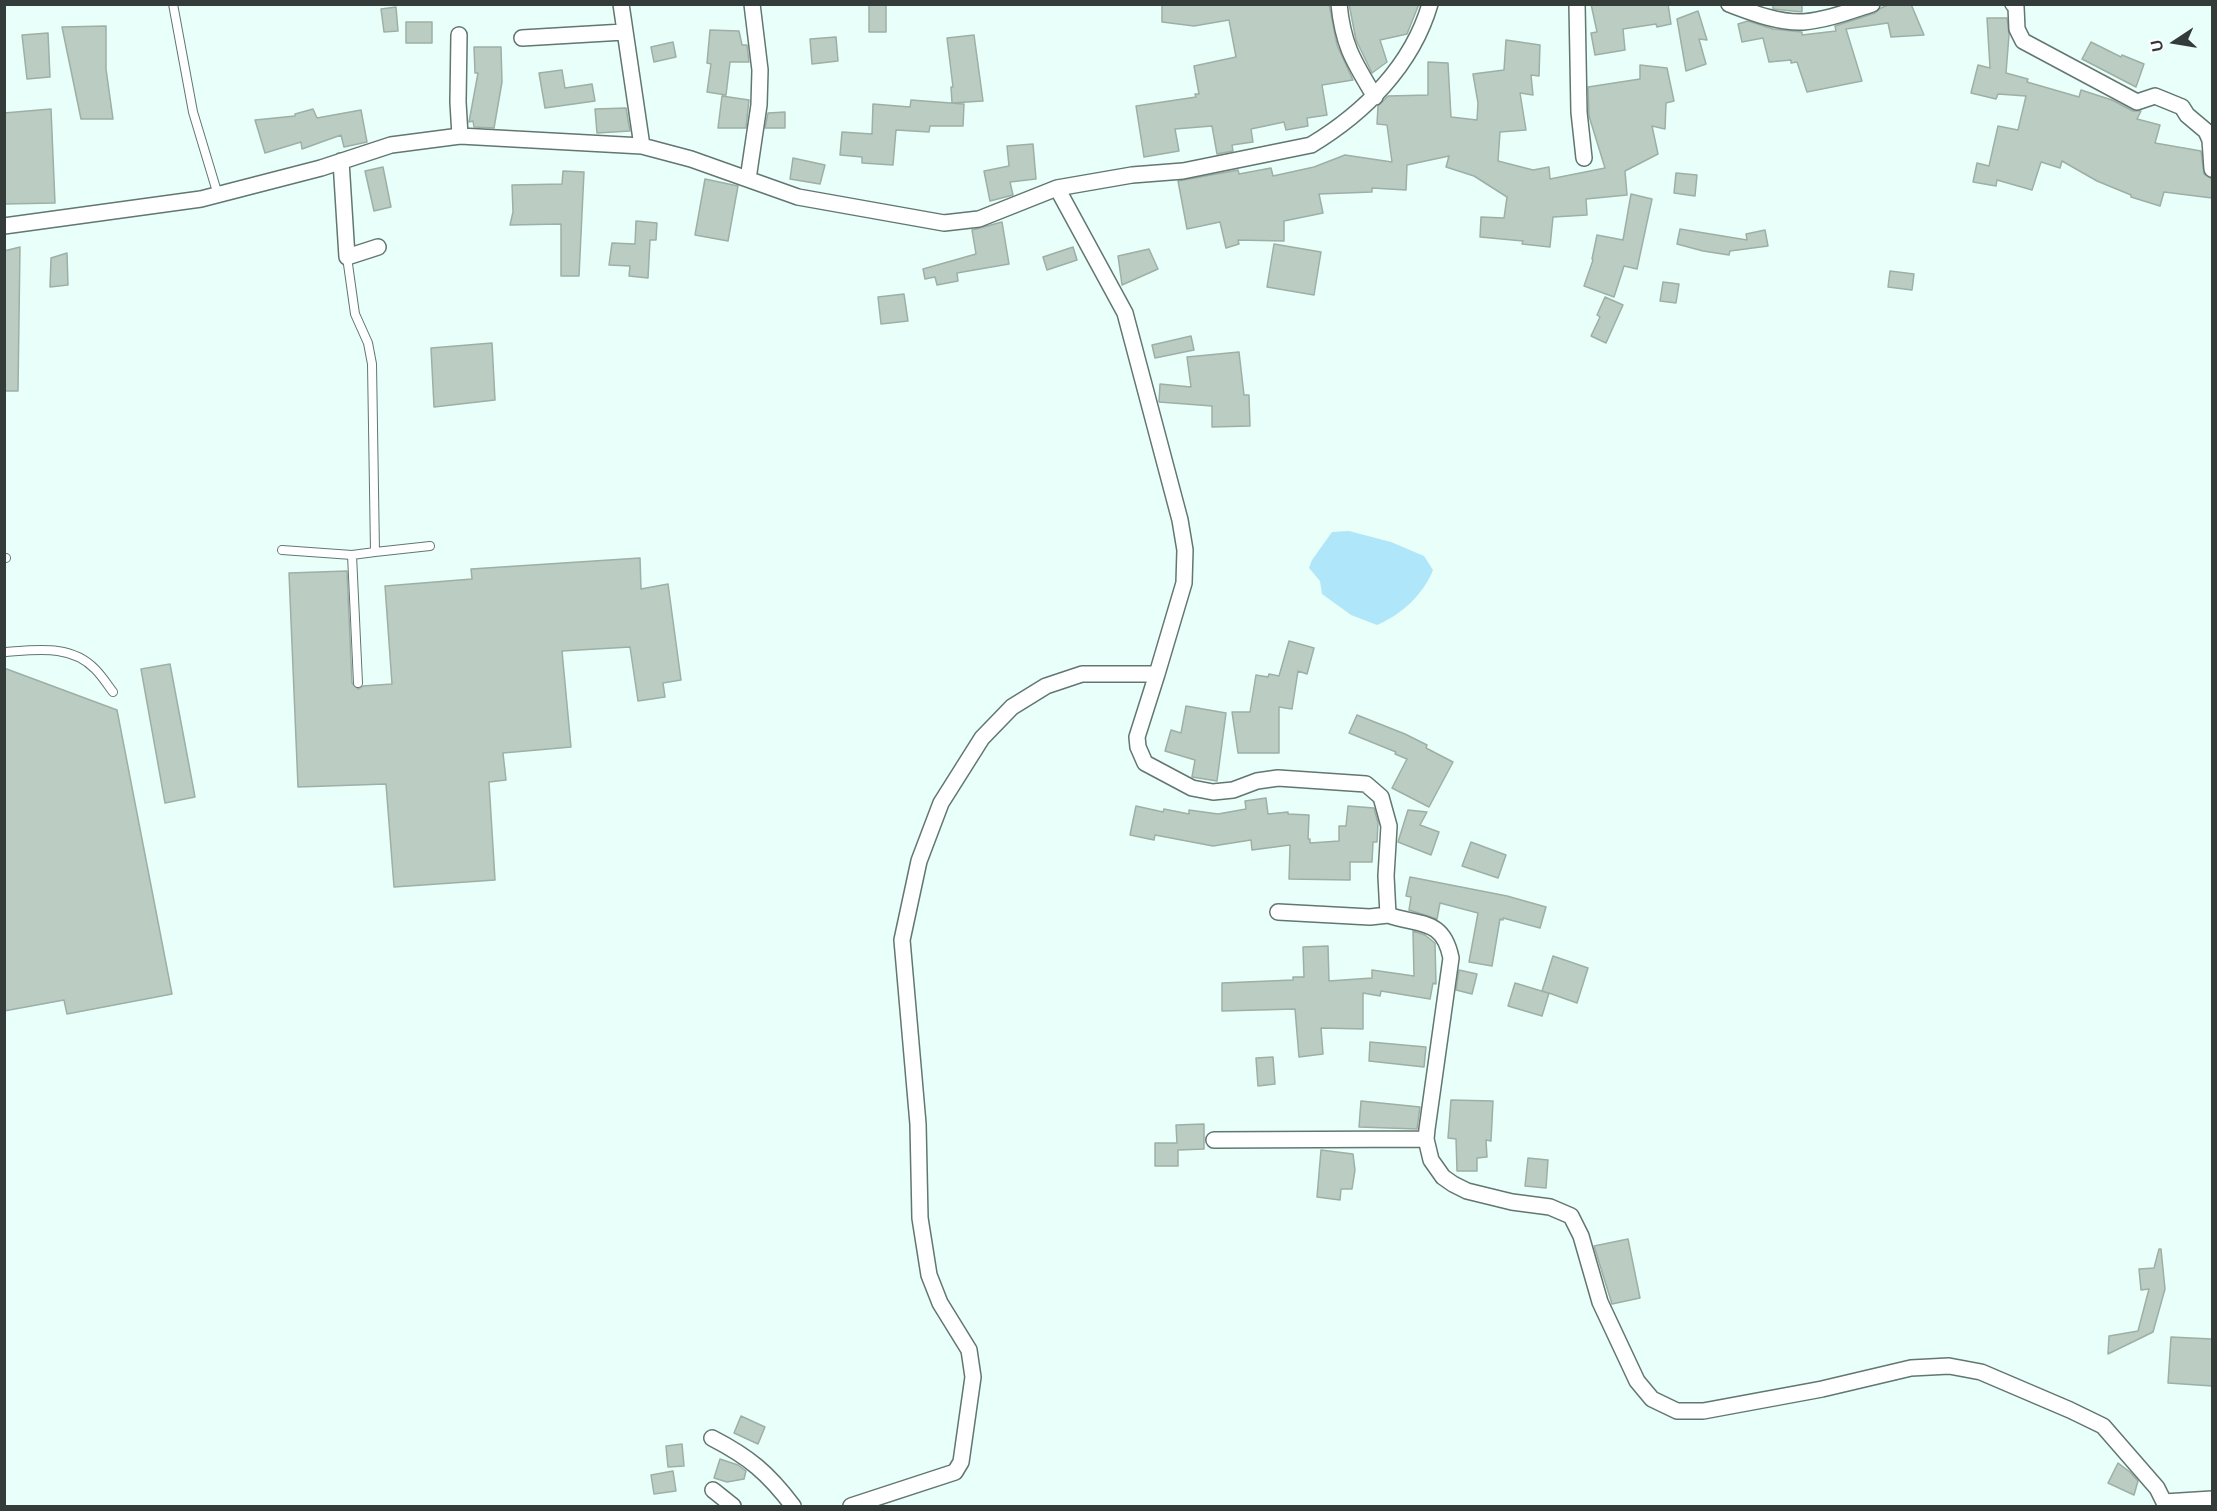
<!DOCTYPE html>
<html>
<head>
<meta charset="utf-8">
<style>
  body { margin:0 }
  #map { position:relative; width:2217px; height:1511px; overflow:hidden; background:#e9fffa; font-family:Helvetica,sans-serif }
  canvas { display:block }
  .frame { position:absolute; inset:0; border:6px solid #343c3a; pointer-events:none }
  .north { position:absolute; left:2145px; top:12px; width:60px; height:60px; -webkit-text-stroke:4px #fff; paint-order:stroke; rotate:258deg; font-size:16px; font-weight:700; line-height:24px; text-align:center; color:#343c3a }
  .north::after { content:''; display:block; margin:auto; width:21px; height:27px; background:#343c3a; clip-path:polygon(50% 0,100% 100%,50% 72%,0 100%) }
</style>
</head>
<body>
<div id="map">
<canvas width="2217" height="1511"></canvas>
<div class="frame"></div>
<div class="north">U</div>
</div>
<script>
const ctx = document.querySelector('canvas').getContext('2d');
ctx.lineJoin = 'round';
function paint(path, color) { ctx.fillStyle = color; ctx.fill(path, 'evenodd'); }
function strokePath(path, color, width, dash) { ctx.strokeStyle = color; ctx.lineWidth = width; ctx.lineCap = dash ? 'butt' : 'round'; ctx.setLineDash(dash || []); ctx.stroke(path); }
paint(new Path2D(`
  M1349,531l42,11 33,14 9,14c-10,25 -32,45 -56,55l-26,-10 -29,-21 -2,-13 -11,-13 3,-8 20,-28z`), '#b0e6f9');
const building = new Path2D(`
  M869,4h17v28h-17z
  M1162,4h167l8,41 16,35 -31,5 5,30 -20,3 1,8 -22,4 -2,-8 -33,7 2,13 -21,3 1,6 -16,3 -5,-28 -37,3 4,22 -35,6 -8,-51 60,-9 -1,-3h4l-5,-28 42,-9 -7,-37 -35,6 -32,-4z
  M1349,4h70l-12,30 -27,6 7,22 -15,11 -16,-33z
  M1591,4h77l3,20 -14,3 -1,-3 -33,5 2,21 -30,5 -4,-22 6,-1z
  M1773,4h29v8l-29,-3z
  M1890,4h21l13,31 -33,2 -3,-14 -42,6 16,52 -55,11 -10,-30 -6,1v-3l-22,2 -6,-24 -21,4 -4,-18 10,-3 25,8 29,3v3l34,-4 -1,-5 40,-13 6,-5z
  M396,7l2,24 -14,1 -3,-23z
  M1698,11l9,29 -8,-1 7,25 -20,7 -9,-52z
  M1987,18h20l2,17 -3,38 22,6 -1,3 52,15 2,-7 31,10 21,11h8l-4,8 23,6 -5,18 46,8 3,23 8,5v19l-48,-6 -4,14 -29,-9v-2l-34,-14 -35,-20 -2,7 -19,-6 -9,28 -35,-10 -1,6 -23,-4 4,-19 12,3 9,-40 20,4 8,-34 -28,-2 -2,5 -25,-6 7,-28 12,3z
  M406,22h26v21h-26z
  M106,26v43l7,50h-32l-19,-92z
  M710,30l29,1 3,14h5l2,17h-19l-4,33 -19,-3 4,-28 -4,-1z
  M48,33l2,44 -23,2 -5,-44z
  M974,35l9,66 -31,2 -1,-16h2l-6,-49z
  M836,37l2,24 -26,3 -2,-25z
  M1506,40l34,5 -1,31 -8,-1 2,20 -13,-2 6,37 -26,2 -2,29 35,9 16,-3 1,12 55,-11 -16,-52 -1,-29 52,-8v-14l27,3 7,33 -8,2 -1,26 -13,-3 6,28 -33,17 2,24 -41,4 1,16 -34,2 -3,30 -28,-3 1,-3 -43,-4 1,-20 23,1 3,-21 -33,-21 -28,-9 3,-11 -42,9 -1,25 -34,-2v4l-53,2 4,19 -39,8v20l-46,-1 1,4 -13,4 -6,-26 -33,7 -9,-48 60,-11 1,4 32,-6 2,8 41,-9 31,-12 47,7 -5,-37 -10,-1 1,-18 10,-10 40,-1v-33l20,1 3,54 26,3 1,-17 -5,-29 31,-4z
  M673,42l3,15 -22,5 -3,-15z
  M2091,42l30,15 1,-2 22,9 -8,23 -54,-28z
  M474,47h27l1,35 -8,46 -20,-1 -1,-6 -4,1 9,-49h-3z
  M562,70l3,18 27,-4 3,17 -50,7 -6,-35z
  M722,96l27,4 -3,28h-28z
  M911,100l53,4 -1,22h-33l-1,6 -33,-2 -3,35 -31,-2v-6l-22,-2 2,-23 30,2 1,-30 37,3z
  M626,108l4,23 -33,2 -2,-24z
  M51,109l4,94 -51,1v-91z
  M313,109l4,9 44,-8 6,32 -23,5 -3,-12 -39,14 -1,-7 -36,11 -10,-33 40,-4v-2z
  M785,112v16h-20l3,-15z
  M1033,144l3,35 -26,3 3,13 -23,6 -6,-30 25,-5 -2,-20z
  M793,158l32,7 -5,19 -30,-5z
  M383,167l8,40 -17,4 -9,-40z
  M563,171l21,1 -5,104h-18v-52l-51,1 3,-13 -1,-27 50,-1z
  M1676,173l21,2 -2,21 -21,-3z
  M705,179l33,7 -10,55 -33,-6z
  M1631,194l21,5 -15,70 -13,-3 -10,31 -30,-11 9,-26 -1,-1 5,-24 26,5z
  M636,221l21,2 -1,17h-6l-2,38 -19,-2 1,-10 -21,-1 3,-22 23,1z
  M1002,222l7,42 -52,9 1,8 -21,4 -2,-8 -10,2 -2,-10 53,-15 -4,-24z
  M1680,229l67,11 -1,-6 19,-4 3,16 -38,5 -1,4 -26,-4 -26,-7z
  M1274,244l47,8 -7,43 -47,-8z
  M20,247l-2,144h-14v-140z
  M1073,247l4,13 -30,10 -4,-13z
  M1149,249l9,20 -36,16 -4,-29z
  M67,253l1,32 -18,2 1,-29z
  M1890,271l24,3 -2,16 -24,-3z
  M1663,282l16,2 -3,19 -16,-2z
  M904,294l4,27 -27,3 -3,-27z
  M1605,297l18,8 -17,38 -15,-7 9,-19 -3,-2z
  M1191,336l3,14 -39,8 -3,-13z
  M492,343l3,57 -61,7 -3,-59z
  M1239,352l5,43h5l1,31 -38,1v-21l-53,-4 1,-18 31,3 -4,-30z
  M640,558l1,31 27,-5 13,96 -18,3 2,14 -27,4 -8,-54 -68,4 9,96 -68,6 3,27 -17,2 6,98 -101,7 -8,-103 -88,3 -9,-214 58,-2 5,112 6,6 5,-3 29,-2 -7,-98 87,-7 -1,-10z
  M1289,641l25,7 -7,26 -9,-3 -6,38 -13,-2v46h-41l-6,-41h18l6,-37 12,2 1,-3 10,2z
  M170,664l25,133 -30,6 -24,-134z
  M4,668l113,42 55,284 -105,20 -3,-14 -60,11z
  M1186,706l40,7 -9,68 -25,-4 3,-17 -30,-9 6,-21 10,3z
  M1357,715l48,19 22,11 -1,3 27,14 -24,45 -37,-19 15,-29 -12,-5 1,-2 -47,-19z
  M1266,798l2,16 20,-2v2l21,1 -1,24h2v4l29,-2v-15h7l2,-20 26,2 4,15 -1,19h-4l-1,20h-22v18l-61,-1 1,-34 -38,5 -1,-10 -38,6 -58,-11 -1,5 -24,-5 6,-29 27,6 1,-3 25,5v-4l29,4 28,-5 -1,-8z
  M1408,810l19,2 -7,13 19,7 -8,23 -33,-13z
  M1471,842l35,13 -8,23 -36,-12z
  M1410,877l97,19 39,11 -6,21 -37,-10v2l-3,-1 -8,47 -23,-4 9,-49 -38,-10 -3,16 -28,-9 2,-13 -5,-1z
  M1413,931l12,4 10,8 1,41 -3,-1 -3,16 -49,-8 -1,5 -17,-3v36l-42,-1 2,26 -24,3 -4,-48 -73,2v-28l71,-3v-3h11l-1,-30 25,-1 1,35 43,-3v-8l42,6z
  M1553,956l35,12 -11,35 -28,-10 -7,23 -34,-10 7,-23 33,10 -6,-2z
  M1459,970l18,4 -5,20 -16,-4z
  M1370,1042l56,5 -2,20 -55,-6z
  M1273,1057l2,27 -17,2 -2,-28z
  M1451,1100l42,1 -2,40 -5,-1 1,17 -10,1v13h-20l-1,-32 -8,-1z
  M1361,1101l59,6 -3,22 -58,-2z
  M1204,1124v25l-26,1v16h-23v-23h22l-1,-18z
  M1321,1150l32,4 2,16 -3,19h-11l-1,11 -23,-3z
  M1528,1158l20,2 -2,28 -21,-2z
  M1628,1239l12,59 -28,6 -18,-58z
  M2159,1249h2l4,40 -12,43 -45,22 1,-18 29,-5 11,-42 -8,1 -2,-21 15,-1z
  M2171,1337l41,2v47l-44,-3z
  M741,1416l24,11 -7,17 -24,-11z
  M682,1444l2,22 -16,1 -2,-21z
  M720,1459l18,6 8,6 -2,8 -17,3 -13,-4z
  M2118,1463l12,9 8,9 -4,14 -26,-12z
  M673,1471l3,20 -22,3 -3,-19z`);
paint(building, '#bbccc3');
strokePath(building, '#9eafa6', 1.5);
const service = new Path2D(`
  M173,4l20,108 25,83
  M282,550l70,5 23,-3 -3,-188 -4,-21 -13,-29 -8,-57
  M375,552l55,-6
  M352,555l6,128
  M4,558h2
  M4,652c32,-2 67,-8 91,17 7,7 12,15 18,23`);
const minor = new Path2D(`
  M621,4l21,142
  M1339,4c4,42 15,58 36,93
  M1577,4l2,108 5,46
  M1729,4c24,9 49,19 74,18 24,-2 47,-11 69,-18
  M2013,4l3,3 1,22 6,12 114,61 18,-6 27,11 5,8 19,16 4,9 2,29
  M459,35l-1,67 2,34
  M522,38l102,-6
  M341,161l6,96 31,-10
  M748,179l11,-74 1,-35 -8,-66
  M1057,188l75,-13 51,-4 128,-26c53,-32 101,-79 119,-141
  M4,226l197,-27 120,-31 70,-23 69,-9 182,10 49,13 107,38 146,26 35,-4 78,-31 68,125 55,207 5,30 -1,33 -27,91
  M1278,912l92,5 18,-2
  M1214,1140l212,-1
  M712,1438c37,19 56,35 81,68
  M713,1490l20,16
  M2164,1502l48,-3
  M851,1506l104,-34 6,-10 12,-85 -4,-27 -29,-47 -11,-28 -9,-57 -2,-94 -16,-184 17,-79 22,-58 41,-65 30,-31 34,-21 36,-12h75l-20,63 1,10 7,16 47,25 21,4 20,-2 24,-9 21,-3 88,6 15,13 8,29 -3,50 2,39c32,11 55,3 63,43l-24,171 -1,10 5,21 12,17 10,7 14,7 45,11 38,5 21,9 10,20 19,66 37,79 15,18 25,12h26l119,-22 89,-21 38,-2 32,6 89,38 33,16 54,62 9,18`);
strokePath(service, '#627672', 10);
strokePath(minor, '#627672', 18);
strokePath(service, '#fff', 8);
strokePath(minor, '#fff', 15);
</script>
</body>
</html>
